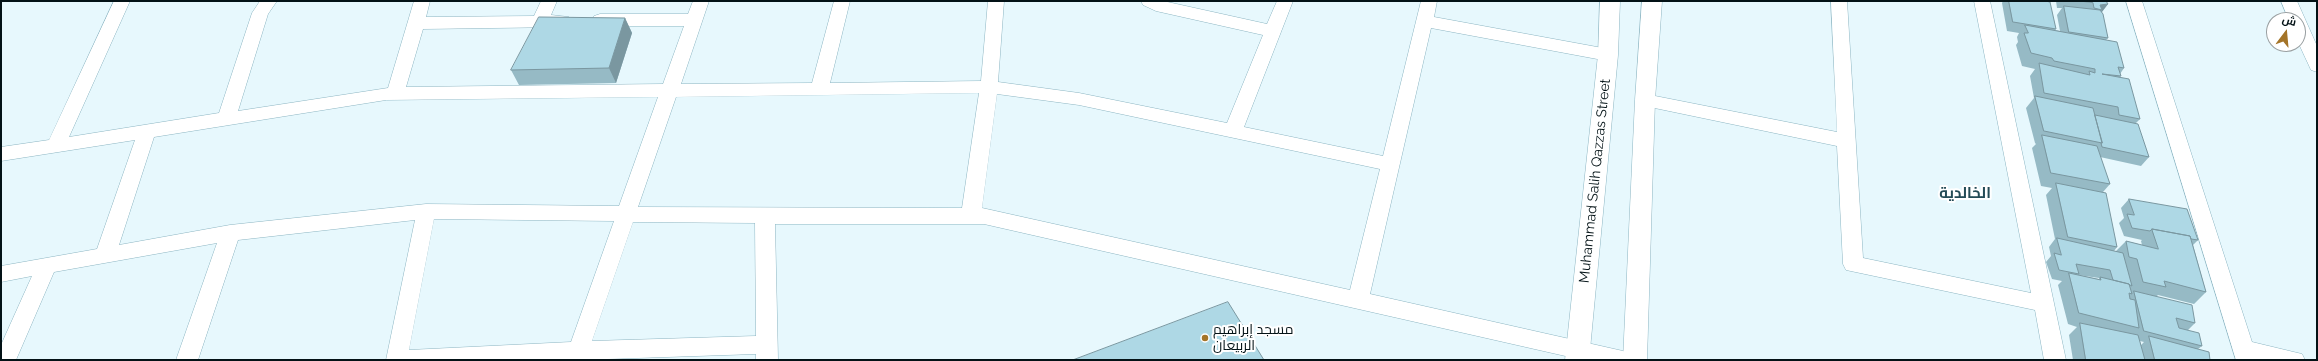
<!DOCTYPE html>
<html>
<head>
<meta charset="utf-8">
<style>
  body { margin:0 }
  #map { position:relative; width:2318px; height:361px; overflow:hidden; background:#e7f8fd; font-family:Raleway,Cairo,sans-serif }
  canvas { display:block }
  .frame { position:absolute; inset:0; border:2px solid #031216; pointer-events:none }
  .north { position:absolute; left:2266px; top:12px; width:40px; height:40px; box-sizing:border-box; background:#fff; border:1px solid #9aa0a2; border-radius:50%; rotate:16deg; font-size:11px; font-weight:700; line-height:16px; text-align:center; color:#031216 }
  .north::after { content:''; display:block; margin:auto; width:14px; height:18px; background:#a47428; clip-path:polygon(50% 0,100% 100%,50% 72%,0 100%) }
</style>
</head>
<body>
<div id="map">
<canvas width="2318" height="361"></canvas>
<div class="frame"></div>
<div class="north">ش</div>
</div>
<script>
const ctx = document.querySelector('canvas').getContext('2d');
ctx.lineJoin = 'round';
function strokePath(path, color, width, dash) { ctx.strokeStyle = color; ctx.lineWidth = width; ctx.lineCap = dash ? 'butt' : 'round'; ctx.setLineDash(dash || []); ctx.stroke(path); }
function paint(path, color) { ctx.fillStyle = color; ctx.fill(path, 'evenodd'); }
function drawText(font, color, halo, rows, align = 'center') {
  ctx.font = font + ' Raleway,Cairo,sans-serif'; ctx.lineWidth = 4; ctx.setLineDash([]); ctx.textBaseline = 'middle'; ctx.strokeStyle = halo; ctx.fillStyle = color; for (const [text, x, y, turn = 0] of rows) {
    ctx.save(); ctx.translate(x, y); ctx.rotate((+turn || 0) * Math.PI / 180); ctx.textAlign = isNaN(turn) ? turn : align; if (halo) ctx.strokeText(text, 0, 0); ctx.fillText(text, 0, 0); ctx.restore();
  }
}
const minor = new Path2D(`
  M114,1h16l-61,136 150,-24 33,-100 8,-12h17l-9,13 -30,97 150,-23 26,-87h16l-4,16 108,-1 7,-15h16l-6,14 18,2 2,4 -2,4 -6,2 -140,2 -17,58 257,-3 21,-58h-84l-6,-2 -2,-4 2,-4 6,-2h88l5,-13h16l-28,83 131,-1 22,-82h16l-20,82 151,-2 7,-80h16l-6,81 81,11 148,30 36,-88 -107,-24 -13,-6 -2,-4h22l104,23 10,-23h16l-49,126 139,29 38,-155h16l-3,16 174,32 6,2 3,4 -3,4 -6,2 -177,-33 -61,266 253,57 8,3 3,6h-51l-599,-136h-209l3,136h-22v-6l-178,6h-192l29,-140 -177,20 -40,120h-22l41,-117 -163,29 -38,88h-15v-15l31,-69 -31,6v-16l96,-17 38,-109 -134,21v-14l48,-7zM979,93l-17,115 -324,-1 38,-110zM997,94l82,11 301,64 -30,121 -368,-82zM658,97l-39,109 -193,-2 -196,21 -111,20 35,-108 232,-37zM434,219l180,2 -43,121 -162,8zM633,222l122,1 1,113 -164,5z
  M1831,1h16l16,257 168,35 -57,-292h16l76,359h-22l-9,-50 -189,-40 -3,-6 -6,-118 -192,-40 -6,-1 -3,-5 3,-5 6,-1 192,38z
  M2126,1h16l110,341 50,12 3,6h-69z
  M2281,1h16l20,45v26l-6,-2 -13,-28v-22h-9z`);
const tertiary = new Path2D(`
  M1600,1h20l-2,54 -29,305h-24l33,-305z
  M1642,1h20l-7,99 -8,260h-24l12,-260z`);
strokePath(minor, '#8cb5c2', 1);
strokePath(tertiary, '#8cb5c2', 1);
paint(minor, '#fff');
paint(tertiary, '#fff');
paint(new Path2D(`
  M2003,1h47l-1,1 7,27 -1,1 5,1 -3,-16 5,-7h-5l-1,-7h50l2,3 -6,8 6,26 -2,2 18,28 -4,6 1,2 -1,1 20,42 -4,4 13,34 -8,9 -41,-9 10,27 -7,8 14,55 -3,4h2l10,-10 16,4 -1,-4 1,-1 -18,-4 -5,-13 5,-5 -3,-10 8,-9 69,41 -5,5 13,47 -12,12 -36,-9 -2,2 39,26 -7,7 14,16 -4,3 12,11h-137l-4,-25 8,-8 -9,-3 -10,-39 4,-4 -10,-2 -6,-17 5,-6 -2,-9 6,-8 -9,-44 6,-7 -11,-2 -9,-38 4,-4 -1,-1 -9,-35 8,-10 -4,-22 5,-7 -13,-3 -6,-21 2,-3 -1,-5 2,-4 -12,-2 -5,-28zM2078,275l21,3v1zM2140,341l4,1 -3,3z
  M625,18l7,15 -16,50 -97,2 -8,-15z`), '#96bac5');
paint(new Path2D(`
  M2108,4l-7,9h-2l3,-3 -2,-5z
  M625,18l7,15 -16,50 -7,-15z`), '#7a97a0');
const building = new Path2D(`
  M2009,1h36l5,1 6,27 -43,-7z
  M2080,1h26l2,3 -8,1 2,5 -8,-2 -1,-5z
  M2064,6l36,4 3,4 5,24 -39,-6z
  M539,17l86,1 -16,50 -98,2z
  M2025,25l92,17 7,26 -6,-1 3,9 -19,-2 27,5 11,40 -21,-4 -1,-8 -74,-14 -5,-30 51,12 -1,-4 6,2v-4l-41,-8 -2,-3 -21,-5 -7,-20h4z
  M2035,96l58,12 9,35 -58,-12z
  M2095,115l43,9 11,33 -47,-10 -1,-4h1z
  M2042,135l55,11 13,38 -59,-11z
  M2056,183l50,10 11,54 -49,-10z
  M2129,199l58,10 11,31 -7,-1 -1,-3 -38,-7 -2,2 -18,-3 -5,-14 7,1z
  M2152,229l38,7 16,56 -42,-11 2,6 -23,-5 -6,-23 -8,-2 -3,-16 32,8z
  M2057,238l66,15 9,33 -2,-1 -1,-1 -16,-4 -3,-10 -34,-6 3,10 -20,-4 -5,-17 7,2z
  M2069,273l32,7 -1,-3 29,7 3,10 -3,-1 1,6 5,1 4,28 -60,-15z
  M2134,291l58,14 3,18 -19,-5 3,10 20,5 3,13 -58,-15z
  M1228,302l36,58h-191z
  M2080,323l58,12 7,25h-59z
  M2149,336l60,16 1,8h-55z`);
paint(building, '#aed8e5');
strokePath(building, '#7a97a0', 1);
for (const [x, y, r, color] of [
  [1205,338,4,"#a47428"]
]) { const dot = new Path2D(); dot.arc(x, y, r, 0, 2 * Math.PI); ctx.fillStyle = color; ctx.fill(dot); strokePath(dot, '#fff', 1.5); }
drawText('14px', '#031216', '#fff', [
  ["Muhammad Salih Qazzas Street",1595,181,-84]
]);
drawText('14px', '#031216', '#fff', [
  ["مسجد إبراهيم",1213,330],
  ["الربيعان",1213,346]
], 'left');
drawText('bold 15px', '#244b56', '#fff', [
  ["الخالدية",1965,193]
]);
</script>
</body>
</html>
